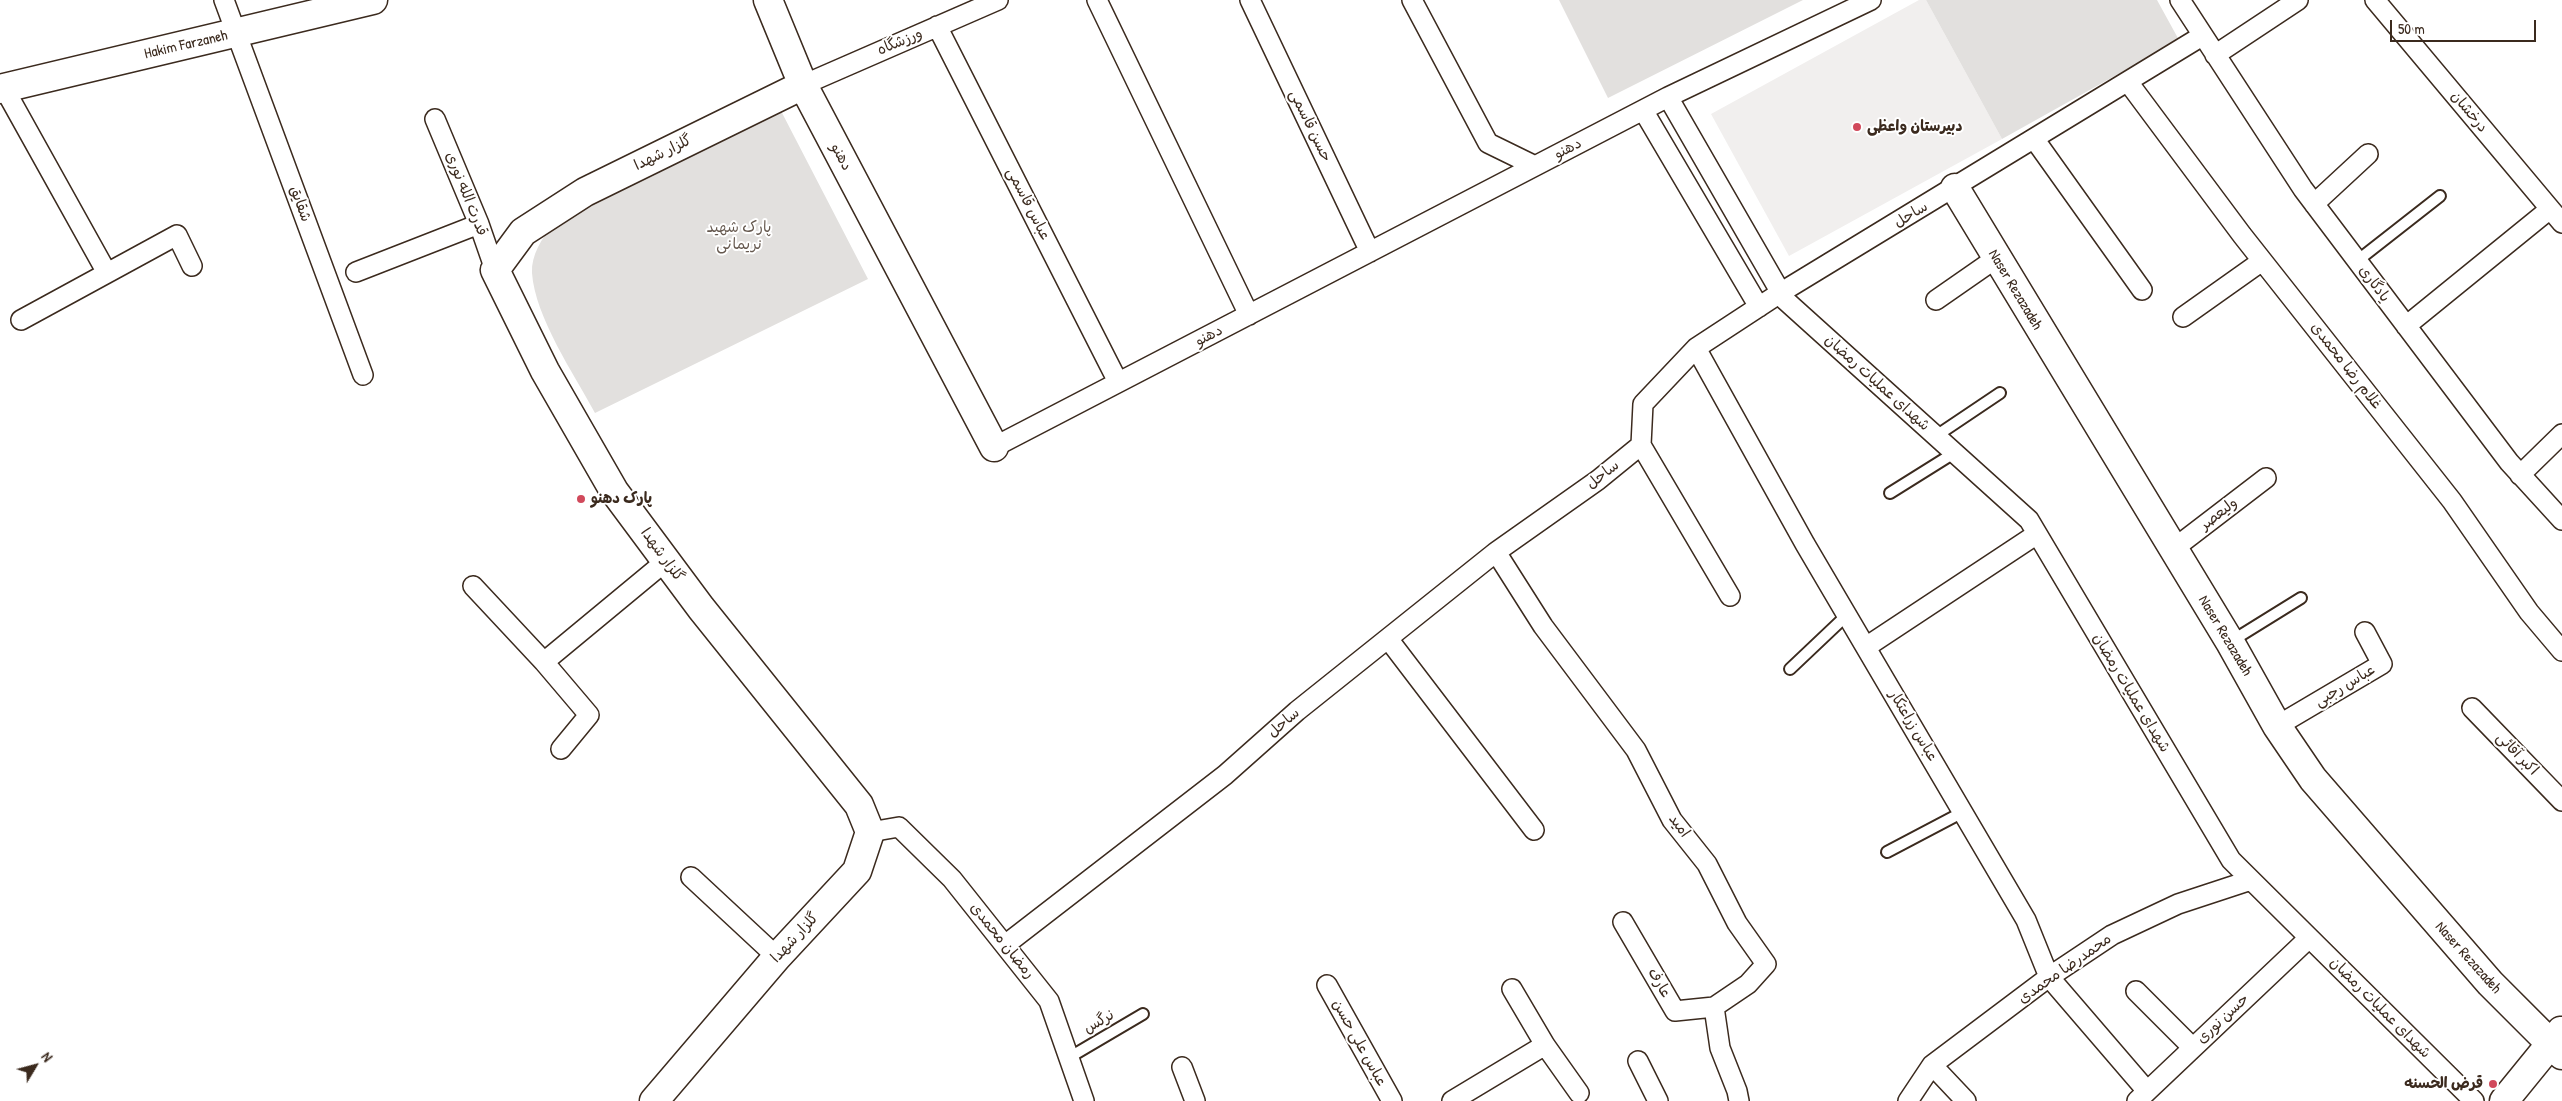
<!DOCTYPE html>
<html>
<head>
<meta charset="utf-8">
<style>
  body { margin:0 }
  #map { position:relative; width:2562px; height:1101px; overflow:hidden; background:#fff; font-family:"Patrick Hand",sans-serif }
  canvas { display:block }
  .north { position:absolute; left:10px; top:1041px; width:50px; height:50px; -webkit-text-stroke:4px #fff; paint-order:stroke; rotate:53deg; font-size:14px; font-weight:700; line-height:20px; text-align:center; color:#3b2a1e }
  .north::after { content:''; display:block; margin:auto; width:18px; height:22px; background:#3b2a1e; clip-path:polygon(50% 0,100% 100%,50% 72%,0 100%) }
  .scale { position:absolute; left:2390px; top:20px; width:146px; height:22px; box-sizing:border-box; border:2px solid #3b2a1e; border-top:0; padding-left:6px; font-size:15px; line-height:18px; white-space:nowrap; color:#3b2a1e; -webkit-text-stroke:4px #fff; paint-order:stroke }
</style>
</head>
<body>
<div id="map">
<canvas width="2562" height="1101"></canvas>
<div class="north">N</div>
<div class="scale">50 m</div>
</div>
<script>
const ctx = document.querySelector('canvas').getContext('2d');
ctx.lineJoin = 'round';
function paint(path, color) { ctx.fillStyle = color; ctx.fill(path, 'evenodd'); }
function strokePath(path, color, width, dash) { ctx.strokeStyle = color; ctx.lineWidth = width; ctx.lineCap = dash ? 'butt' : 'round'; ctx.setLineDash(dash || []); ctx.stroke(path); }
function drawText(font, color, halo, rows, align = 'center') {
  ctx.font = font + ' "Patrick Hand","Playpen Sans Arabic",sans-serif'; ctx.lineWidth = 4; ctx.setLineDash([]); ctx.textBaseline = 'middle'; ctx.strokeStyle = halo; ctx.fillStyle = color; for (const [text, x, y, turn = 0] of rows) {
    ctx.save(); ctx.translate(x, y); ctx.rotate((+turn || 0) * Math.PI / 180); ctx.textAlign = isNaN(turn) ? turn : align; if (halo) ctx.strokeText(text, 0, 0); ctx.fillText(text, 0, 0); ctx.restore();
  }
}
paint(new Path2D(`
  M1919,0h7l76,139 -213,117 -78,-142z`), '#f1efee');
paint(new Path2D(`
  M1559,0h244l-195,98z
  M1926,0h231l22,40 -177,99z
  M780,109l88,170 -273,134c-21,-39 -60,-96 -63,-140 -1,-18 10,-34 20,-48z`), '#e2e0de');
const lane = new Path2D(`
  M2357,261l83,-65
  M1936,436l64,-43
  M1890,493l64,-40
  M2230,642l71,-44
  M1790,669l57,-54
  M1887,852l76,-40
  M1070,1057l73,-43`);
const street = new Path2D(`
  M224,0l139,375
  M1097,0l152,315
  M1250,0l120,252
  M1412,0l76,143 47,23
  M2180,0l123,189 206,273 53,58
  M2375,0l187,223
  M937,26l181,356
  M2215,55l83,-55
  M2128,82l114,153 210,266 77,111 33,39
  M803,85l195,-85
  M4,88l103,185
  M1668,97l117,203 244,220 202,340 243,241
  M1643,110l116,197
  M435,119l44,105 16,46
  M2035,140l107,150
  M2314,204l54,-50
  M356,272l123,-48
  M1936,300l59,-41
  M2183,317l79,-56
  M21,320l156,-85 15,31
  M2406,326l144,-117
  M1696,348l109,196 221,376 23,57 98,114
  M1641,445l89,151
  M994,447l674,-350 203,-97
  M2520,475l42,-41
  M2172,550l94,-72
  M1496,552l47,74 93,124 36,70 35,44 30,59 29,41 -18,20 -34,23 6,41 17,43 2,10
  M473,586l71,76 45,53 -28,34
  M1389,640l145,190
  M1866,647l171,-113
  M544,662l122,-101
  M2472,708l90,93
  M2277,726l105,-62 -17,-32
  M870,832l29,-5 53,52 97,122 35,100
  M691,877l86,80
  M1623,922l52,89 39,-4
  M1005,945l220,-170 72,-64 199,-159 102,-72 43,-35 2,-41 53,-56 84,-55 422,-257
  M1327,985l65,116
  M1512,989l33,56 34,48
  M2136,991l57,57
  M1638,1061l20,40
  M1932,1065l34,36
  M1182,1067l13,34
  M1452,1101l93,-56
  M1908,1101l24,-36 117,-88 63,-42 66,-31 73,-24
  M2137,1101l172,-163`);
const secondary = new Path2D(`
  M768,0l35,85 191,362
  M0,89l373,-89
  M1955,188l275,454 47,84 36,53 177,204 72,72
  M654,1101l123,-144 80,-86 13,-39 -11,-27 -158,-197 -87,-117 -69,-120 -50,-101 28,-38 62,-40 218,-107
  M2504,1101l57,-70`);
strokePath(lane, '#3b2a1e', 14);
strokePath(street, '#3b2a1e', 22);
strokePath(secondary, '#3b2a1e', 31);
strokePath(lane, '#fff', 10);
strokePath(street, '#fff', 19);
strokePath(secondary, '#fff', 28);
for (const [x, y, r, color] of [
  [1857,127,5,"#d1495b"],
  [581,499,5,"#d1495b"],
  [2493,1084,5,"#d1495b"]
]) { const dot = new Path2D(); dot.arc(x, y, r, 0, 2 * Math.PI); ctx.fillStyle = color; ctx.fill(dot); strokePath(dot, '#fff', 2); }
drawText('15px', '#3b2a1e', '#fff', [
  ["ورزشگاه",900,42,-23],
  ["Hakim Farzaneh",186,45,-13],
  ["درخشان",2469,112,50],
  ["حسن قاسمی",1310,126,64],
  ["دهنو",1568,149,-27],
  ["گلزار شهدا",663,153,-26],
  ["دهنو",841,157,62],
  ["قدرت الله نوری",466,194,68],
  ["شقایق",300,204,70],
  ["عباس قاسمی",1028,204,63],
  ["ساحل",1911,215,-31],
  ["یادگاری",2374,284,53],
  ["Naser Rezazadeh",2015,290,59],
  ["دهنو",1209,336,-27],
  ["غلام رضا محمدی",2346,366,52],
  ["شهدای عملیات رمضان",1877,383,42],
  ["ساحل",1603,475,-38],
  ["ولیعصر",2219,514,-38],
  ["گلزار شهدا",662,555,54],
  ["Naser Rezazadeh",2225,636,59],
  ["عباس رجبی",2345,686,-31],
  ["شهدای عملیات رمضان",2131,693,59],
  ["ساحل",1284,723,-41],
  ["عباس زراعتکار",1913,726,59],
  ["اکبر آقائی",2517,754,46],
  ["امید",1679,826,54],
  ["گلزار شهدا",795,938,-47],
  ["رمضان محمدی",1002,941,51],
  ["Naser Rezazadeh",2468,958,48],
  ["محمدرضا محمدی",2065,969,-35],
  ["عارف",1659,983,60],
  ["شهدای عملیات رمضان",2380,1008,45],
  ["حسن نوری",2223,1019,-43],
  ["نرگس",1099,1022,-30],
  ["عباس علی حسن",1359,1043,61]
]);
drawText('bold 15px', '#3b2a1e', '#fff', [
  ["دبیرستان واعظی",1867,127],
  ["پارک دهنو",591,499],
  ["قرض الحسنه",2483,1084,"right"]
], 'left');
drawText('15px', '#65584e', '#fff', [
  ["پارک شهید",739,228],
  ["نریمانی",739,245]
]);
</script>
</body>
</html>
